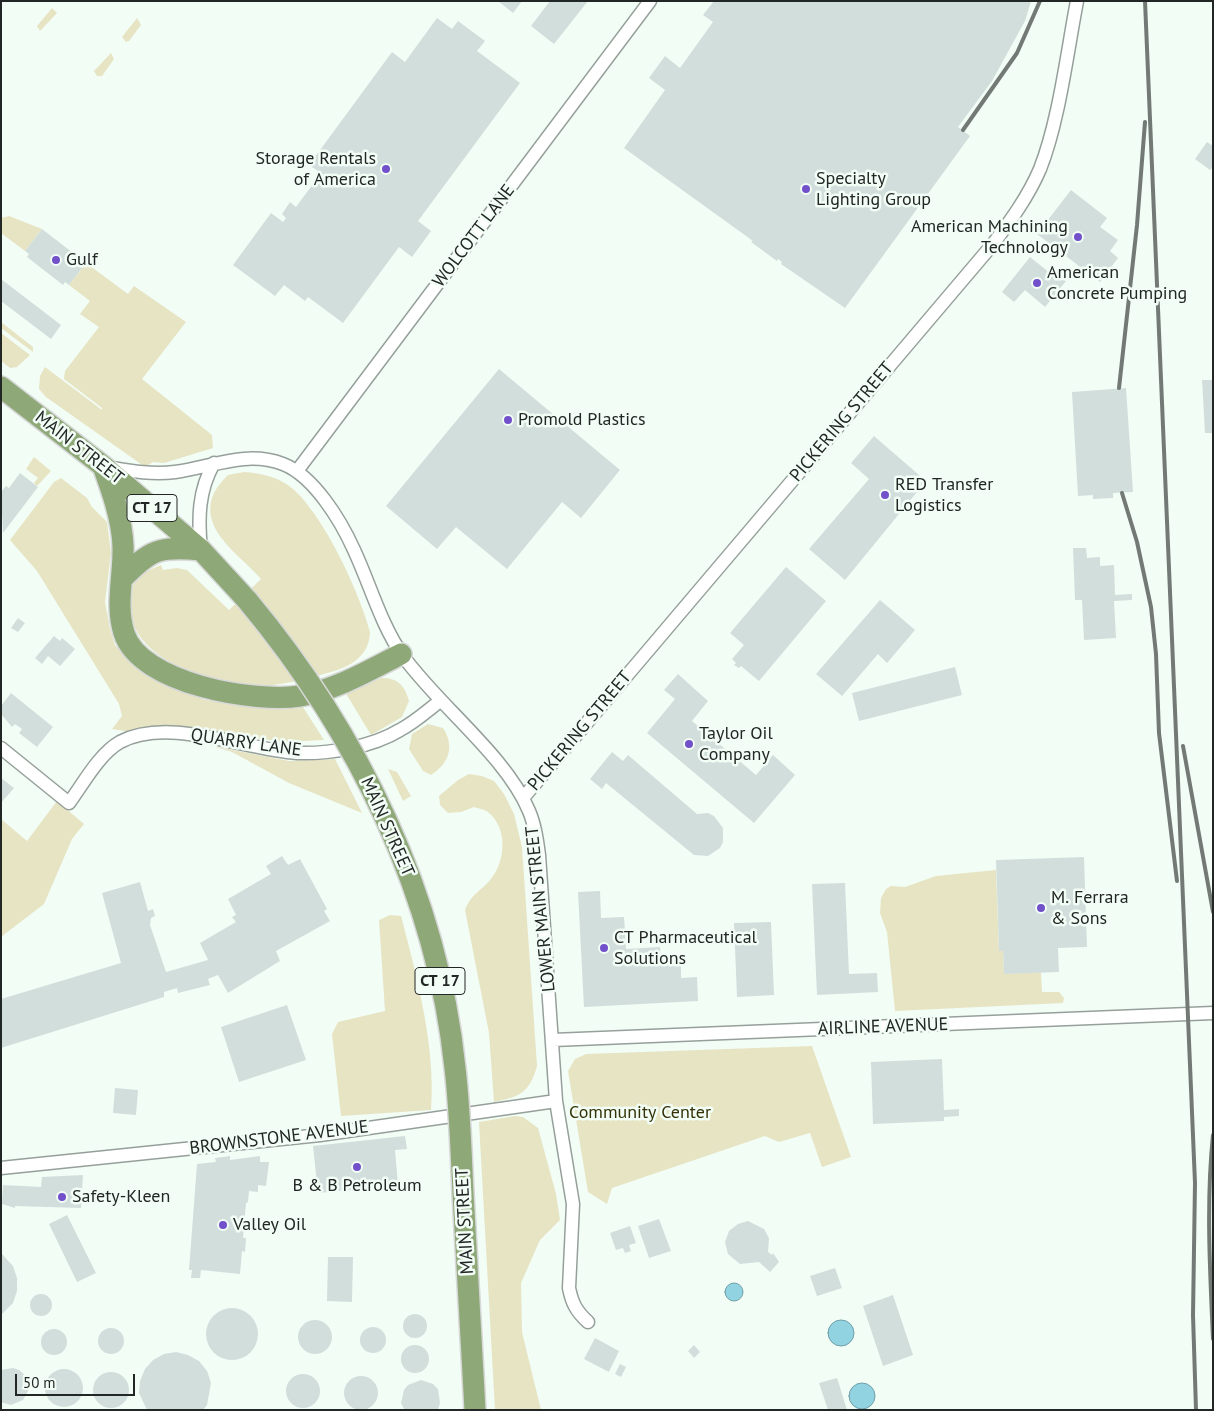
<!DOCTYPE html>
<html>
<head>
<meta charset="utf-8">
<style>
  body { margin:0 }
  #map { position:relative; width:1214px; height:1411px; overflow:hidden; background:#f2fdf6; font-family:"PT Sans",sans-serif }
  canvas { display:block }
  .frame { position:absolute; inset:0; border:2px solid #222624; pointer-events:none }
  .scale { position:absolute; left:15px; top:1374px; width:120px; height:22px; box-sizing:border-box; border:2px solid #222624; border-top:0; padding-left:6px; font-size:15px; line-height:18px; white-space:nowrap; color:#222624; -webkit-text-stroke:4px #f2fdf6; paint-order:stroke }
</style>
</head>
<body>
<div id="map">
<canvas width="1214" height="1411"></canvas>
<div class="frame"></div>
<div class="scale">50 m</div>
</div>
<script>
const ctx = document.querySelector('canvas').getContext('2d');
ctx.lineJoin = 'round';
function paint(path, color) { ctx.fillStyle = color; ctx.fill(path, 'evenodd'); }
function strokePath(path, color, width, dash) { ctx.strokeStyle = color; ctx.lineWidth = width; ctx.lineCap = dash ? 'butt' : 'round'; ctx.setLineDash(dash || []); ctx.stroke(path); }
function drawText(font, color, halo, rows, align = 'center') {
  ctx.font = font + ' "PT Sans",sans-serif'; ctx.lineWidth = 5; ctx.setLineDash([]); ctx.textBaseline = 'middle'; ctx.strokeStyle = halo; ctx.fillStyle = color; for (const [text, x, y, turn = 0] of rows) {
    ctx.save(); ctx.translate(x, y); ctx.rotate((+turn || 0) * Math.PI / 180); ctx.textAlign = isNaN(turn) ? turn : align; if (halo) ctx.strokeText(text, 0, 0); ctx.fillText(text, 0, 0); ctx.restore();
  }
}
paint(new Path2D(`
  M52,8l5,5 -17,18 -3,-5z
  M137,18l4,7 -12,16 -3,1 -4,-5z
  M111,53l3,6 -12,17h-5l-3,-5z
  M9,216l33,13 -17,22 -24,-18v-15z
  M86,263l42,31 6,-8 52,36 -44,57 70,56 1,13 -49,15 -11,-1 -8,5 -99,-70 -7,-8 1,-13 5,-9 57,43v-2l-38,-29 1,-8 34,-44 -19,-13 10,-13 -21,-16z
  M1,322l32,25v5l-32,-24z
  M1,333l29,22 -13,12 -7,1 -9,-7z
  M34,457l17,14 -14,15 -3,-3 4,-5 -12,-9z
  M244,472c17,1 35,5 49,17 31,27 67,104 77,143 -1,27 -23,36 -46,42 -30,8 -59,16 -90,10 -43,-9 -109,-31 -104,-86 1,-18 15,-27 31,-33l2,5 14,-2 10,2 42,40 32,-31c-19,-23 -64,-49 -47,-86 3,-6 9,-13 14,-18z
  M61,478l26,20 5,9 15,15 4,31 -6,49 5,27 5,16 14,15 32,22 44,18 37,4h59l23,36 -41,2 -114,-17 -32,8 -25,-4 10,-13 -3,-12 -82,-133 -27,-31 44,-58z
  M382,678c16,0 23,8 27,23l-7,16 -31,18 -26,-43z
  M428,724l15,4c12,18 6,36 -12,47l-8,-4 -14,-22 3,-15z
  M212,746l77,15 46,-2 27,54 -73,-30 -57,-31z
  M388,769l9,3 14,24 -8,5z
  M469,774l13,2 12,5 10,13 10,20 8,33 15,219c-7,26 -17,31 -43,36l-5,-69 -24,-123c7,-17 15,-18 25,-30 16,-18 18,-52 -2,-68 -3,-2 -10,-4 -14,-5l-13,5 -13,1 -8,-8 -1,-9 19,-16z
  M57,801l27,23 -12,15 -28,65 -43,33v-118l26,22z
  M996,870l3,81h4l1,23 37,-2 1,20h17l5,6 -1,5 -168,8 -8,-79 -7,-19 1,-15 5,-9 5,-3 14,1 31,-11z
  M390,915l11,1c16,61 35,131 30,194l-90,6 -9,-82 6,-12 47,-11 -6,-91z
  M812,1046l39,111 -29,10 -12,-34 -31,9 -14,-6 -153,52 -5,16 -19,-12 -20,-121 7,-12 11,-5z
  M515,1116l8,1 15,11 18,66 4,26 -20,20 -19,43 1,49 19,78h-46l-16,-288z`), '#e7e4c3');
const water = new Path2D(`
  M725 1292a9 9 0 1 1 18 0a9 9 0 1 1-18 0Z
  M828 1333a13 13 0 1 1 26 0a13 13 0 1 1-26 0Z
  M849 1396a13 13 0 1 1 26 0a13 13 0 1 1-26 0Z`);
paint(water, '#91d3e0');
strokePath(water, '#709fa8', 1);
paint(new Path2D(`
  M498,1h24l-9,12z
  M550,1h38l-34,43 -23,-18z
  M714,1h317l-6,20 -33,60 -34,46 12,9 -125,172 -64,-44 1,-2 -4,-3 -1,2 -26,-19 2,-1 -129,-93 41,-58 -16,-12 16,-22 15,12 33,-46 -10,-7z
  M437,18l15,11 6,-8 27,20 -8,10 43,32 -102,138 13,10 -19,26 -13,-10 -56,76 -35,-26 -3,4 -21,-16 -9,11 -42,-31 38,-52 12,9 3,-4 -4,-4 8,-12 6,5 25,-34 -12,-8 83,-113 13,10z
  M1207,142l6,4v21l-3,3 -15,-11z
  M1071,190l36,28 -7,9 18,13 -8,11 8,7 -18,24 -63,-48z
  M42,229l44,34 -17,22 -4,-3 -2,3 -36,-28 2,-3 -4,-3z
  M1030,257l20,16 2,-3 14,11 -21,26 -20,-17 -11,12 -12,-10z
  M1,279l60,46 -10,14 -50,-38z
  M499,369l121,101 -39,48 -19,-16 -55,67 -51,-42 -19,22 -51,-43z
  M1202,380h11v53h-8z
  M1126,388l7,104 -20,1v5l-20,1v-4l-15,1 -6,-104z
  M874,436l52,45 -81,99 -36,-31 60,-70 -18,-16z
  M20,473l18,14 -35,46 -2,-41 5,-6 3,2z
  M1073,548h13l1,10 13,-1v9l14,-1 1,30 17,-1v6l-18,1 2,37 -32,2 -2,-40h-7z
  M786,567l40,34 -67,80 -18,-15 -2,2 -5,-3 2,-2 -4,-4 12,-14 -14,-12z
  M880,600l35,30 -28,33 -9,-9 -36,42 -26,-22z
  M18,618l7,5 -7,9 -7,-4z
  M54,636l6,5 2,-3 13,11 -15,17 -12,-10 -6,8 -7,-6z
  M955,667l7,28 -103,26 -7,-28z
  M678,674l30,27 -16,20 64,54 17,-20 22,20 -41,48 -107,-90 28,-34 -11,-9z
  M11,693l42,34 -16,20 -18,-14 3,-4 -7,-5 -3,3 -11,-13v-8z
  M612,752l11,9 5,-6 69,59 11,-1 6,3 9,12v14l-3,6 -12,8 -14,-1 -88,-72 -4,6 -12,-10z
  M1,778l13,10 -13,15z
  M282,856l6,9 12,-6 27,50 -3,2 6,10 -54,30 4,10 -52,32 -10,-18 -10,4 2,6 -32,8 -1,-5 -13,4v5l-163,51v-49l120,-36 -19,-70 38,-11 8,29 5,-2 2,7 -4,2 -1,7 16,47 42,-12 -8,-17 36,-21 -4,-5 4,-2 -8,-16 43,-25 -5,-8z
  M1084,857l3,90 -29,1 1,24 -55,2 -1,-23h-4l-3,-91z
  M845,883l4,91 28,-1 1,19 -61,3 -5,-111z
  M600,891l1,27 23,-1 2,32 34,-2 1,18 20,-1v14l16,-1 1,24 -114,6 -6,-115z
  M771,922l3,73 -37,2 -3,-74z
  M287,1005l19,55 -67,22 -18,-55z
  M942,1059l2,51 15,-1v7l-15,1v4l-71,3 -2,-62z
  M115,1088l23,2 -2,25 -23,-2z
  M405,1136l2,13 -12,1 3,35 -80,8 -5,-47z
  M230,1156v4l30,-4v6h9l-3,24 -8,-1v7l-9,-1 -1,11 -2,1 -3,35h3l-1,14 -3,-1 -2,23 -39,-4 -1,8h-9l1,-8h-3l8,-106 19,-2 -1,-4z
  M83,1175l-2,33 -66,-2v2l-13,-4 1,-19 38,2 1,-10z
  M67,1215l29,58 -19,9 -28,-58z
  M659,1219l12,32 -22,7 -11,-32z
  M748,1221l16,8 5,9 -1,14 4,3 1,-2 6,9 -9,10 -11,-10 -19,2 -12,-10 -3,-12 4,-11 9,-7z
  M630,1226l6,17 -7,2 2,6 -6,2 -2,-5 -7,2 -6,-17z
  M1,1253l12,13 4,12v13l-4,12 -12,12z
  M328,1257h25l-1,45 -25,-1z
  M835,1268l7,20 -25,8 -7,-20z
  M30 1305a11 11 0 1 1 22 0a11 11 0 1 1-22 0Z
  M893,1295l20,60 -30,11 -20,-60z
  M206 1334a26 26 0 1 1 52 0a26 26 0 1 1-52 0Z
  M403 1326a12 12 0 1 1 24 0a12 12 0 1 1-24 0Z
  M298 1337a17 17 0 1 1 34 0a17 17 0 1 1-34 0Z
  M360 1340a13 13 0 1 1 26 0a13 13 0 1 1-26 0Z
  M98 1341a13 13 0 1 1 26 0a13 13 0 1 1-26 0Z
  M41 1342a13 13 0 1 1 26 0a13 13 0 1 1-26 0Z
  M595,1338l24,13 -10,21 -25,-13z
  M694,1345l6,7 -6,6 -6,-7z
  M401 1359a14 14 0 1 1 28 0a14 14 0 1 1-28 0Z
  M176,1352l12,3 11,6 8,10 4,12 -4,22 -4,5h-56l-8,-17 1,-12 5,-12 8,-9 11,-6z
  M620,1364l6,3 -5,10 -6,-3z
  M13,1368l6,2 8,7 2,12 -6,11 -12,5 -10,-3v-32z
  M45 1388a19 19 0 1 1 38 0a19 19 0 1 1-38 0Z
  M93 1390a18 18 0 1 1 36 0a18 18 0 1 1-36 0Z
  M286 1391a17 17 0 1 1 34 0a17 17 0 1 1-34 0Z
  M344 1393a17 17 0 1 1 34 0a17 17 0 1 1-34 0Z
  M837,1378l1,3 9,29h-19l-9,-27z
  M421,1380l12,4 5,5 2,14 -2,7 -34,-1 -3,-6 3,-13 4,-5z`), '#d1dedc');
const minor = new Path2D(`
  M108,467c23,4 44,8 67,5 37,-5 71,-22 108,-8 31,12 58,57 71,86 16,34 27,75 49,106 36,50 103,100 126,155 6,14 8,29 10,44l17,246 17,103 -4,84c3,15 7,23 19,34
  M297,471l353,-470
  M201,550c-3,-31 -3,-59 13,-87
  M1,748l68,55c14,-19 30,-49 51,-61 49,-26 125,8 177,11 33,1 75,-6 103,-23 15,-8 27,-19 40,-29
  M523,798l470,-554c18,-24 35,-47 47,-75 19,-48 27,-116 37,-168
  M553,1040l660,-27
  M1,1168l319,-33 236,-34`);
const trunk = new Path2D(`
  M1,387l102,79 98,84 46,50
  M103,466c9,25 19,53 20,80 1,30 -8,58 1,87 16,51 131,70 176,63 36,-6 70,-26 101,-42
  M122,579c29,-30 37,-33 79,-29`);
strokePath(minor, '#96a09a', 15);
strokePath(trunk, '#d7d8d8', 24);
strokePath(minor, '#fff', 12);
strokePath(trunk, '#8fa878', 21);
strokePath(new Path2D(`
  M1145,1l50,1182 -2,132 3,95
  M963,130l54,-77 23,-52
  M1119,388l18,-163 8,-103
  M1122,493l15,49 14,65 5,47 3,79 18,148
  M1183,746l30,166
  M1213,1135c-7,68 -3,136 0,204`), '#737a76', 4);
const trunkBridge = new Path2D(`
  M247,600c111,133 190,295 208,468 5,42 6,84 8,125 4,73 8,145 12,217`);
strokePath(trunkBridge, '#d7d8d8', 24, []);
strokePath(trunkBridge, '#8fa878', 21);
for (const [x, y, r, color] of [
  [386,169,5,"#7150c9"],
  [806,189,5,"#7150c9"],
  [1078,237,5,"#7150c9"],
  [56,260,5,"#7150c9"],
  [1037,283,5,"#7150c9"],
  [508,420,5,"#7150c9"],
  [885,495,5,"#7150c9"],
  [689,744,5,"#7150c9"],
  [1041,908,5,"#7150c9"],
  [604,948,5,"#7150c9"],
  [357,1167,5,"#7150c9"],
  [62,1197,5,"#7150c9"],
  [223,1225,5,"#7150c9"]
]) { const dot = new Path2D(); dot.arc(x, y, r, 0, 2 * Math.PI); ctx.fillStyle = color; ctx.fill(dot); strokePath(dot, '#f2fdf6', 2); }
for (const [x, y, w] of [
  [152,508,50],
  [440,981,50]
]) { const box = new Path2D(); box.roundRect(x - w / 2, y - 13.5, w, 27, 4); ctx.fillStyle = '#f2fdf6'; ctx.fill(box); strokePath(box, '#222624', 1); }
drawText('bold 16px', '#222624', null, [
  ["CT 17",152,508],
  ["CT 17",440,981]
]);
drawText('18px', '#222624', '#f2fdf6', [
  ["Storage Rentals",376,159,"right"],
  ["of America",376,180,"right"],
  ["Specialty",816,179],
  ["Lighting Group",816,200],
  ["American Machining",1068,227,"right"],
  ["Technology",1068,248,"right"],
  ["Gulf",66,260],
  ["American",1047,273],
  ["Concrete Pumping",1047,294],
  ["Promold Plastics",518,420],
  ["RED Transfer",895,485],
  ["Logistics",895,506],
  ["Taylor Oil",699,734],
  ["Company",699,755],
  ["M. Ferrara",1051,898],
  ["& Sons",1051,919],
  ["CT Pharmaceutical",614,938],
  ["Solutions",614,959],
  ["B & B Petroleum",357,1186,"center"],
  ["Safety-Kleen",72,1197],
  ["Valley Oil",233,1225]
], 'left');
drawText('18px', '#222624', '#f2fdf6', [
  ["WOLCOTT LANE",474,236,-53],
  ["PICKERING STREET",842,422,-50],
  ["MAIN STREET",79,448,38],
  ["PICKERING STREET",580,731,-50],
  ["QUARRY LANE",246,743,8],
  ["MAIN STREET",387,827,66],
  ["LOWER MAIN STREET",541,909,-96],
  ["AIRLINE AVENUE",883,1027,-2],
  ["BROWNSTONE AVENUE",279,1138,-7],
  ["MAIN STREET",465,1221,-93]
]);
drawText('18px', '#353106', '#f2fdf6', [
  ["Community Center",640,1113]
]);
</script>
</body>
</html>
